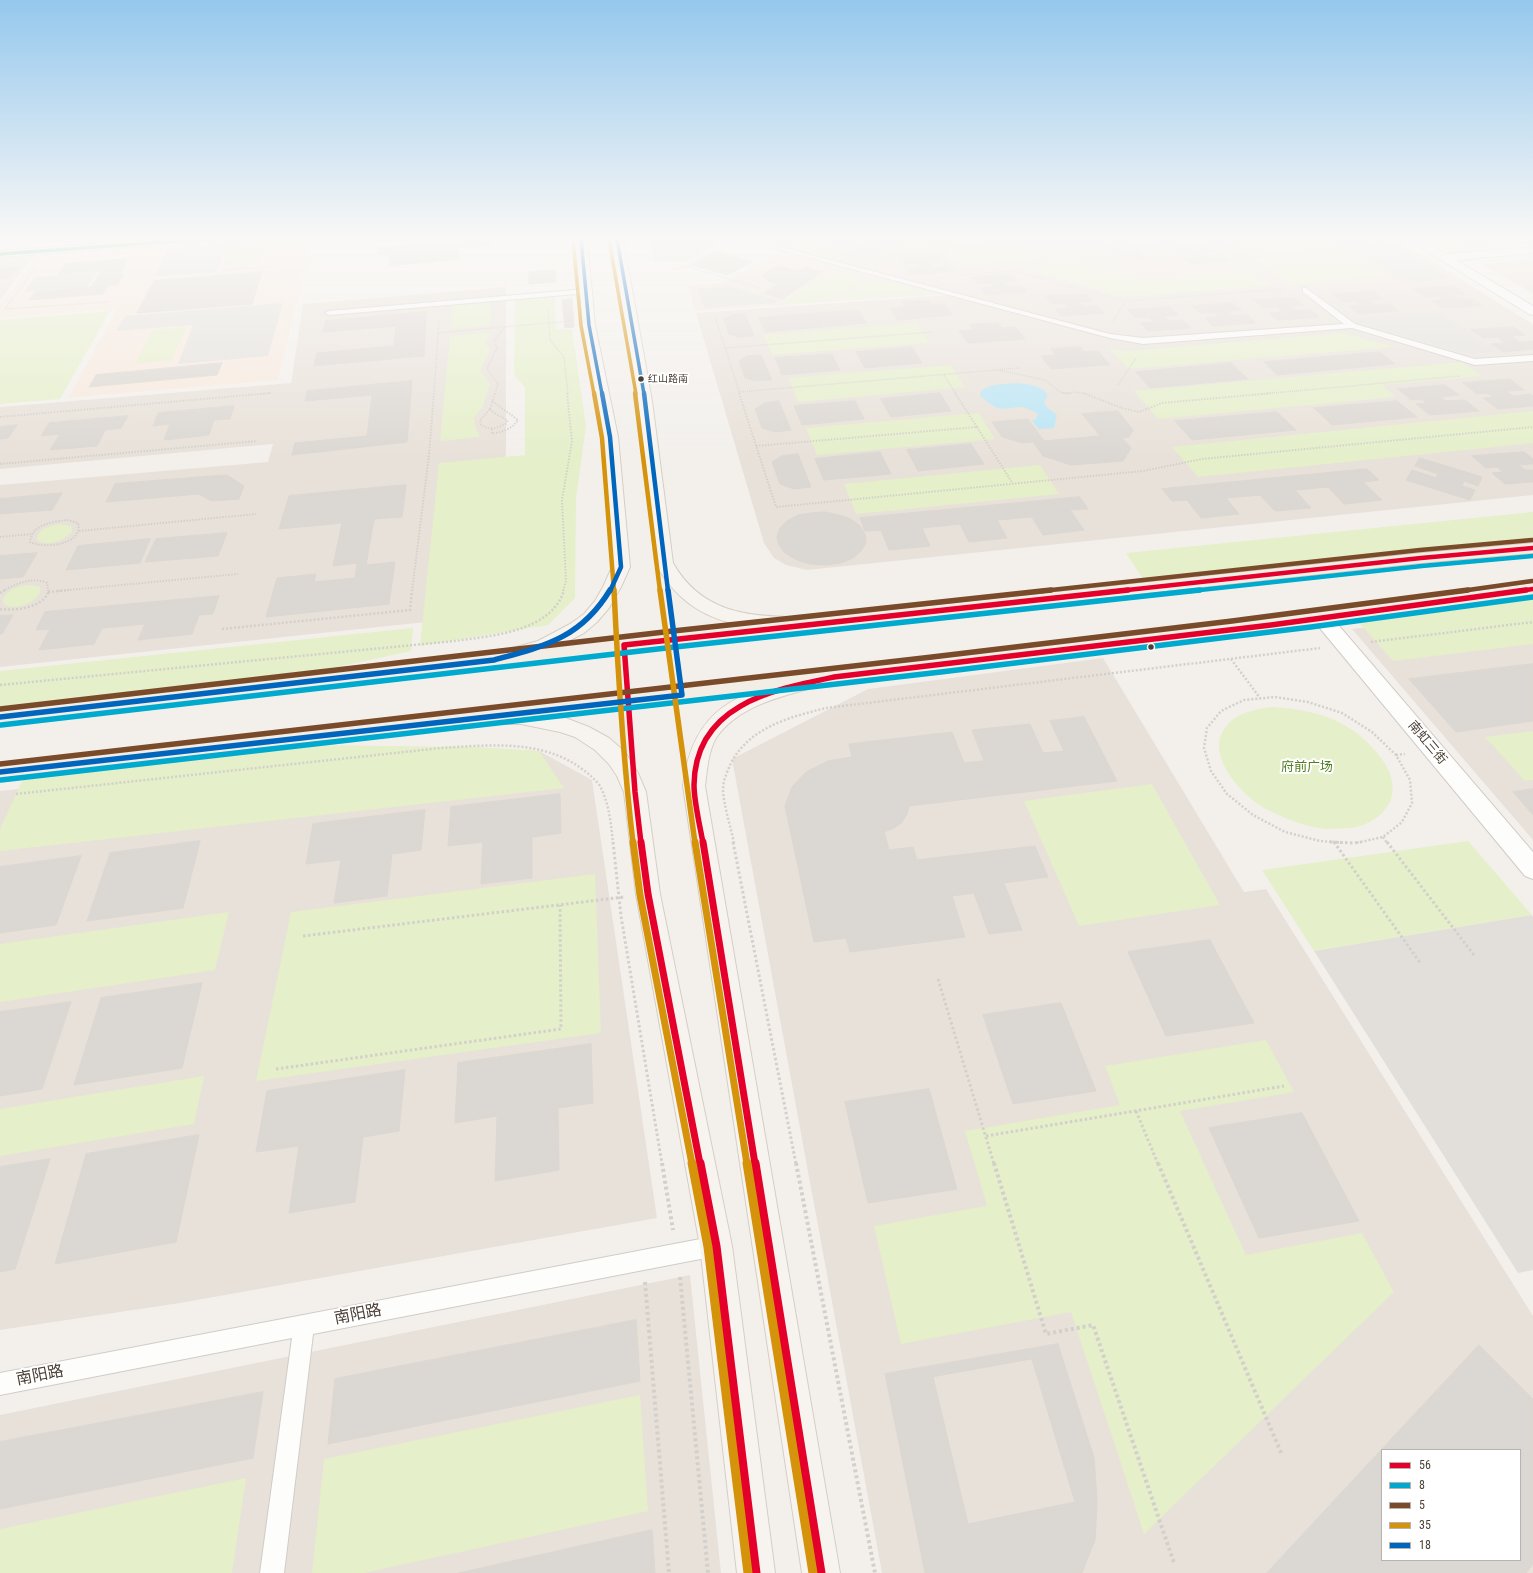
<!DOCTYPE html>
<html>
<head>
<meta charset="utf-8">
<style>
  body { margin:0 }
  #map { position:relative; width:1533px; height:1573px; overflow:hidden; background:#f3f0ec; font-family:"Roboto Condensed",sans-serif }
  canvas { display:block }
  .legend { position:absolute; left:1381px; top:1449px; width:140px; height:112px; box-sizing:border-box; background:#fff; border:1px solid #b7b3af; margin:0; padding:5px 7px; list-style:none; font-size:12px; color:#4b4036 }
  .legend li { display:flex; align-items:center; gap:8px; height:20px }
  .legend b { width:20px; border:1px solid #b7b3af }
</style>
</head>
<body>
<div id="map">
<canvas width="1533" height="1573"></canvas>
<ul class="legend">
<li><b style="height:5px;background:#e4002b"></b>56</li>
<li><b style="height:5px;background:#00a9ce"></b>8</li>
<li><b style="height:5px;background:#7a4b2a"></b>5</li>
<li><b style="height:5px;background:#d5920b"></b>35</li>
<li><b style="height:5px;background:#0065bd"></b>18</li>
</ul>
</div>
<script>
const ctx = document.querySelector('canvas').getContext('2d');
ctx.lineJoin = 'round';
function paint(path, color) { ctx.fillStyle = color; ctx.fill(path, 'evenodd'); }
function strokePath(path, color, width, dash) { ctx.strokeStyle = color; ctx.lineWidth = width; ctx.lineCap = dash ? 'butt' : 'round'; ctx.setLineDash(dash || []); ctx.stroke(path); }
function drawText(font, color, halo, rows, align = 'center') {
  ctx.font = font + ' "Roboto Condensed","Noto Sans SC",sans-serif'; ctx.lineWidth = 4; ctx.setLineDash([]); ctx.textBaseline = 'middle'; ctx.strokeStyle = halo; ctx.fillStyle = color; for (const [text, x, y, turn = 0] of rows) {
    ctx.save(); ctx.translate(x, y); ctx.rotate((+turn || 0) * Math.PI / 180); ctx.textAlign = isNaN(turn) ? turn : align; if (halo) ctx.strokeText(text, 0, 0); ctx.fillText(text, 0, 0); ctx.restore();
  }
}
paint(new Path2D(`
  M747,239h648l138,85v32l-58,4 -118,-34 -215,14 -31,-5z
  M35,253l-35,48v-45z
  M1533,260v34l-51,-30z
  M506,287v155l-4,172 -502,53v-182l268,-23 5,-18 -273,25v-62l291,-24 12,-79z
  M948,295l161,42 34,6 209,-15 124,36 57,-4v135l-726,75 -21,-5 -12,-7 -10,-15 -68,-230z
  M1533,608v232l-181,-211z
  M1103,658l141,234 22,-3 267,427v257h-651l-150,-814 136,-70zM1382,1450h138v110h-138z
  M473,747l66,4 53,29 65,438 -477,85 -180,27v-539l299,-33z
  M690,1275l31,298h-721v-158z`), '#e8e1d9');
paint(new Path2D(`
  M269,239h43l-34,141 -210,18 49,-89 -117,9v-14l37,-47z`), '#f7e9de');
paint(new Path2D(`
  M1434,239h99v5l-78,7z
  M781,252l163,42 -249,17 -7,-25 35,-3z`), '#efe6db');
paint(new Path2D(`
  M760,239h48l2,4 20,-2 9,15 -16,1 -62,-16z
  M897,239h135l1,1 -129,9z
  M1230,239h102l58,37 -100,9z
  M1427,239h21l23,13 -19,1z
  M267,240l-7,23 -37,3 9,-23z
  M1023,245l14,16 -81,5 -12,-16z
  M1058,255l85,24 110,-8 18,15 -149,11 -89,-26z
  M832,271l31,8 -33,22 -50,3z
  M872,278l59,15 -93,7z
  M555,296l1,33h16l14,97 -10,72 -1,100 -27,27 -128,21 19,-183 86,-8v-67l-11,-14 1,-75z
  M490,302l1,23 -39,4v-24z
  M110,311l-50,88 -60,5v-84z
  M917,323l12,20 -157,12 -8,-20z
  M187,327l-16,33 -36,4 17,-34z
  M491,332l-5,12 4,6 -10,21 10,12 -8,25 -8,10 1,8 5,11 -40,4 10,-105z
  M1342,333l52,14 -266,22 -19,-21 18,3z
  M1462,362l20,14 -100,9 14,12 -238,22 -24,-28z
  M951,365l14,22 -167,15 -9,-24z
  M1533,411v32l-335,34 -26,-30z
  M979,413l16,26 -178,16 -11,-27z
  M1040,465l19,29 -203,20 -12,-30z
  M1533,512v30l-387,42 -20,-31z
  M58,524l13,2 1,5c-7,10 -25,16 -35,9 0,-11 13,-14 21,-16z
  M26,585l11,1 3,1v6c-6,10 -27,19 -37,10 0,-12 14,-16 23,-18z
  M1533,594v50l-140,17 -40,-45z
  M413,628l-2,23 -157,34 -254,26v-40z
  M1273,707c28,2 57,7 81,24 24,18 56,54 28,82 -8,8 -21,14 -32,15 -8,0 -17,1 -24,1 -20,-2 -40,-10 -58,-19 -24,-12 -64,-54 -43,-82 3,-3 5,-7 8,-9 12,-8 26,-10 40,-12z
  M1533,731v49l-8,1 -40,-44z
  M304,745l169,2 66,4 25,37 -564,63v-22l28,-61z
  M1152,784l68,121 -141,21 -55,-125z
  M1468,841l64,74 -218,36 -52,-81z
  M595,874l6,159 -345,48 35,-169z
  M229,912l-14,58 -215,32v-58z
  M1266,1040l28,52 -114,19 66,144 116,-22 32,59 -250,242 -73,-222 -170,32 -27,-118 113,-20 -22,-75 155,-26 -15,-39z
  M204,1076l-10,48 -194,32v-47z
  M640,1395l8,116 -284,62h-52l12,-114z
  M246,1478l-14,95h-232v-44z`), '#e5efca');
paint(new Path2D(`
  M649,239h68l2,5 -29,16 -35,2z
  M1338,239h46l65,39 -42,5z
  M228,245l-12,27 -62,5 14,-28z
  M96,272l-9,15 -63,5 11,-15z
  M728,286l50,14 -3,3 -71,5 -6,-19z
  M283,303l-15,53 -90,8 15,-39 -77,6 9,-15z
  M1439,312l58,39 -28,3 -110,-31 -6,-5z
  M1532,915l1,2v353l-15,3 -204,-322z`), '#e2dfdb');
paint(new Path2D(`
  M1016,383c11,1 26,2 32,12l-4,8 4,5 9,7 -3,13 -15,1 -7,-8 4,-2 2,-5c-21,-13 -22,-3 -40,-6 -6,-1 -11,-8 -17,-11l-1,-4c7,-10 25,-9 36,-10z`), '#b9e5f5');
const building = new Path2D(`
  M478,239h16v6l-36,3 1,11 -70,7 1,-12 -13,1 1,-7z
  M874,239l3,4 -13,1 2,4 13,-1 4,6 -39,3 -3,-6 12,-1 -2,-4 -13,1 -3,-6z
  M1120,239h8l31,8 -6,5 -13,-3 -4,3 12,4 -6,4 -38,-10 7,-4 12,3 5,-3 -13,-3z
  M1207,245l8,6 -12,1 5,4 13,-1 7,6 -38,3 -7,-6 12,-1 -5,-4 -12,1 -8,-6z
  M716,251l36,11 -24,13 -37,-10z
  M939,255l4,7 -13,1 3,4 14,-1 4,6 -41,3 -3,-6 13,-1 -3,-4h-13l-4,-6z
  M128,259l-8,15h4l-6,11h-10l-5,9 -74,6 6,-8 56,-5 10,-16 -43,3 7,-10z
  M778,266l20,5 7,-4 18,5 -41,27 -19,-6 15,-9 -10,-3 -5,-5v-2z
  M18,267l-8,11 -10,1v-11z
  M555,270l1,12 -27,2v-12z
  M262,272l-10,32 -115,9 17,-32z
  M1012,274l6,7 -14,1 4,5 14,-1 5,6 -41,3 -6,-7 14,-1 -3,-4 -14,1 -5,-7z
  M1454,286l11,8 -14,1 7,4h14l11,7 -41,2 -10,-7 13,-1 -7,-4 -13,1 -11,-8z
  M1373,291l10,8 -13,1 6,5 14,-1 9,7 -41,3 -9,-8 13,-1 -6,-4 -13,1 -10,-8z
  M1086,294l7,7 -14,1 4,5 15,-1 6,7 -43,3 -6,-7 14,-1 -4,-5 -14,1 -6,-8z
  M1295,298l9,7 -13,1 6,5 14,-1 8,7 -41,3 -9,-7 14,-1 -6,-5 -14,1 -9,-8z
  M572,299l2,28 -9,1 -3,-28z
  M929,300l3,5 13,-1 7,11 -55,5 -7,-12 14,-1 -2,-5z
  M1233,303l9,7 -14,1 5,5 15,-1 8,8 -43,3 -8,-8 14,-1 -5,-5 -14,1 -8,-7z
  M1170,307l8,8 -14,1 5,5 14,-1 8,8 -43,3 -8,-8 14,-1 -4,-5 -14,1 -8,-8z
  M858,310l8,13 -101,9 -6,-14z
  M426,312l-2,44 -110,10 3,-13 77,-7 2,-20 -73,6 3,-11z
  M745,314l9,22 -14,1 -11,-3 -5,-15 8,-4z
  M998,323l4,5 13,-1 10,12 -57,4 -9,-12 15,-1 -4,-5z
  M1513,327l12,8 -14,1 8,6 14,-1v8l-30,3 -12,-8 14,-1 -7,-6 -15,1 -12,-8z
  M912,347l10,16 -57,5 -9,-16z
  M1080,347l4,5 14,-1 12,14 -59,4 -10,-13 15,-1 -5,-6z
  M1380,352l15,12 -118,11 -13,-13z
  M832,354l8,16 -58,5 -7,-17z
  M761,355l11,25 -16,1 -11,-3 -6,-17 8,-5z
  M222,363l-5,12 -128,12 7,-12z
  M1231,363l17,16 -98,9 -14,-16z
  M1510,379l14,11 -17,1 6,5 17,-2 3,2v10l-35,3 -15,-11 10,-1 -6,-4 -10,1 -14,-11z
  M412,381l-5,61 -115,13 3,-12 72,-7 5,-41 -67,6 2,-10z
  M1445,385l14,10 -18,2 5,4 19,-1 14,11 -49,4 -14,-11 11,-1 -6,-4 -10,1 -13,-11z
  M940,393l11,18 -60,6 -10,-18z
  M779,401l12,29 -16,2 -13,-4 -7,-19 10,-6z
  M855,401l9,18 -62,6 -8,-19z
  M1397,401l20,16 -85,8 -18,-17z
  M234,406l-4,13 -16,1 -5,15 -45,5 6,-16 -17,2 5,-13z
  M1118,411l15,19 -4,7 -7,1 9,10 -8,13 -52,4 -28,-9 -10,-14 -10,1 -21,-6 -10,-15 36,-3 16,22 56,-5 -18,-22z
  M1277,412l19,18 -104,10 -17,-19z
  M128,416l-7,12 -16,2 -8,16 -47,4 10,-16 -19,2 8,-13z
  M17,425l-9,13 -8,1v-12z
  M971,444l13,20 -66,7 -11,-21z
  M880,452l11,22 -67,6 -9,-21z
  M1524,452l9,7v5l-15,1 7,5h8v12l-28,2 -13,-11 11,-1 -6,-5 -11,1 -14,-12z
  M798,454l13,33 -17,2 -14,-5 -8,-22 10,-6z
  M1420,458l62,19 -4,9 -14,-5 -2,5 13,4 -5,10 -64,-20 6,-10 24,8 2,-4 -23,-8z
  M1367,469l12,11 -16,2 19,18 -38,4 -16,-17 -33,3 16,18 -36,3 -15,-16 -34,3 13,16 -38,4 -14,-18 -15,1 -10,-12z
  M227,475l17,11 -5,13 -28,2 -12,-7 -93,8 9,-18z
  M406,485l-4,32 -28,2 -8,46 29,-3 -6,42 -123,13 11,-39 39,-4 -2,8 41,-4 2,-15 -24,3 9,-43 -63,6 10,-33z
  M62,493l-10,17 -52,4v-15z
  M1080,497l8,12 -18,1 14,20 -41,5 -11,-18 -35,3 10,18 -38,4 -9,-18 -38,4 8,18 -41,4 -8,-20 -16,1 -5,-13z
  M825,512l14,3 12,4 9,7 5,8 1,9 -5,8 -8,7 -12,5 -15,2 -16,-1 -13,-4 -12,-7 -6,-8 -2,-8 3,-9 7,-7 11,-6 13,-2z
  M227,533l-9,23 -73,6 11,-23z
  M150,539l-10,24 -74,7 12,-24z
  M37,553l-14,24 -23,2v-23z
  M219,596l-6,18 -14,1 -7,19 -54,6 7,-16 -43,4 -8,16 -55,6 11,-21 -14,1 9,-18z
  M13,615l-11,19h-2v-18z
  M1533,664v57l-77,11 -47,-53z
  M1084,717l33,64 -208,25 -2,8 -5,8 -8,6 -10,4 5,18 24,-3 4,13 118,-14 13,31 -44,6 18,47 -33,4 -15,-41 -22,3 13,41 -115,15 -4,-14 -32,4 -29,-136 7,-19 14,-15 22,-11 24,-4 -3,-13 103,-12 12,31 20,-2 -12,-31 58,-6 13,29 21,-2 -14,-30z
  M1533,789v26l-20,-23z
  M560,794l1,39 -29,4v41l-51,6 2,-42 -35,4 3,-39z
  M425,810l-4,40 -29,4 -5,42 -53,7 7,-43 -35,4 7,-40z
  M200,841l-17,67 -96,13 23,-68z
  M81,856l-25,69 -56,8v-66z
  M1210,940l44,83 -88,13 -38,-84z
  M202,983l-20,85 -108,17 27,-87z
  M71,1002l-29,87 -42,7v-84z
  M1061,1003l35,88 -83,13 -30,-89z
  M591,1044l2,59 -35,5 1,62 -64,11 2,-65 -42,7 3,-60z
  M405,1070l-6,61 -36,6 -8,65 -66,11 10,-67 -43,6 11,-61z
  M929,1089l28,100 -89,14 -23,-101z
  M1302,1113l57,108 -100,17 -50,-110z
  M199,1135l-23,107 -121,22 31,-110z
  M50,1159l-35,110 -15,3v-105z
  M636,1320l4,61 -312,63 7,-65z
  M1058,1344l36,114 3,42 -2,40 -13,33h-157l-40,-199z
  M1479,1345l54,54v165l-7,9h-259zM1382,1450h138v110h-138z
  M1032,1359l43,143 -107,22 -35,-147z
  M263,1392l-10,66 -253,51v-67z
  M652,1530l3,43h-196z`);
paint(building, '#dbd7d2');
strokePath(building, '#dcd7d1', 1);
const service = new Path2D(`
  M739,239h12l359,95 33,4 201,-14 -41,-32v-4h3l49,36 120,35 58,-4v6l-58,4 -123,-37 -209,16 -33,-6z
  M586,289l4,2 -1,2 -260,22 -4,-2 4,-2z
  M716,1236l7,3 3,7 -3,7 -7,3 -403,78 -29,239h-24l32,-235 -292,57v-22z`);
const minor = new Path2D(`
  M1407,239h13l26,15 87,-7v6l-77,7 77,46v9l-4,-1z
  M1321,611l7,2 205,239v27l-8,-3 -211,-255 -2,-4 2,-4z`);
const tertiary = new Path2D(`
  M159,239h53l-5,3 -207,15v-6z`);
const secondary = new Path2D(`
  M575,239h12l8,86 23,112 12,130 -9,20 -12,21 -12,14 -13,11 -33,17 -46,14 -7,-2 -3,-5 3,-5 40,-11 32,-17 14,-10 11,-13 8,-14 9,-20 -10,-130 -19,-112z
  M611,239h12l29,162 21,162c28,49 74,54 126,54l7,2 2,4 -2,4c-14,4 -29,2 -43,1 -50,-4 -83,-21 -108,-65l-17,-162z
  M808,675l7,2 3,5 -3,5c-35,10 -77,19 -99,51 -8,14 -9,33 -11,48l135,787h-38l-119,-787c10,-79 55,-94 125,-111z
  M502,710h19l42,7 26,10 20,11 16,14 13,21 8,19 14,102 72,352 43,327h-38l-37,-327 -64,-352 -12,-102 -7,-16 -8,-12 -14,-14 -20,-13 -15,-5 -39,-8h-19l-7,-2 -3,-5 3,-5z`);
const primary = new Path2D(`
  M1533,543v10l-112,10 -747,82 -674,79v-14l674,-77 747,-80z
  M1533,583v12l-138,20 -208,26 -697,83 -490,56v-16c311,-34 622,-70 933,-106 200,-24 400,-46 600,-75z`);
strokePath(service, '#d0ccc8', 2);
strokePath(minor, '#d0ccc8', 2);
strokePath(tertiary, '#d0ccc8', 2);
strokePath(secondary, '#d5cec4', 2);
strokePath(primary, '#d8cab8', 2);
strokePath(new Path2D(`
  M1146,239l19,5 53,-3 35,28
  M224,244l64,-5
  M940,253l17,22 56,-4 112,30 160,-12
  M876,257l64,-4 -2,-5 111,-7
  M1239,258l136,-11
  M688,267v-3l40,-22
  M35,268l-30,41 104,-7
  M672,269l16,-2 72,21
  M221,270l55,-4
  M548,309l2,31 14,17 4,37
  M715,317l25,77
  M1113,322l12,-21
  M438,333l1,-13
  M725,348l208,-16
  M998,370l47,10 15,12 7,2
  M944,375l12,19
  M1118,385l18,-27
  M739,392l280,-24
  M260,394l11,-1
  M434,394l4,-61 132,-12
  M495,394l3,-10 -11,-15 10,-21 -3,-7 10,-13
  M1067,394l7,-2 13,2
  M1262,394l198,-18`), '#d3d0cb', 1.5, [1, 1]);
strokePath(new Path2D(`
  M739,393l37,114 367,-36 59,-12 331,-32
  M955,393l22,34
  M1063,393h8
  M1083,393l39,15 17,4 23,-9 111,-10
  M492,401l26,19c-6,9 -16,12 -26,14v-5
  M490,409l4,4 13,7v3c-9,5 -17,8 -26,2l-1,-5z
  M490,409l5,-16
  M0,417l271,-24
  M756,446l221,-19 36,57
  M0,464l257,-23
  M67,520l11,3c6,22 -34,26 -48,19 2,-18 22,-20 37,-22z
  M79,531l177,-17
  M0,537l31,-3
  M3,591c12,-7 30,-15 44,-8l1,8
  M58,591l180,-17
  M412,591l17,-136 5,-62
  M563,591l3,-10 -4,-81 10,-59 -5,-48`), '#d3d0cb', 2, [1.5, 1.5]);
strokePath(new Path2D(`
  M48,592l21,-2
  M0,593l5,-3
  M0,609c14,2 45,-1 49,-19
  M222,629l188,-19 2,-20
  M1371,642l162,-20
  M1231,659l29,39
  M0,685l455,-44c35,-5 97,-9 109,-51
  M1396,755l9,-1
  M16,794l425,-46c47,-3 101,-9 141,21 7,5 13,10 18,17 9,17 11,38 13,57
  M1383,837l4,6
  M734,843c-3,-15 -11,-40 -11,-54 0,-9 5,-19 8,-26 19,-36 59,-46 95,-55l494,-60
  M1347,843l-27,-2 -35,-9 -32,-17 -26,-21 -16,-23 -7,-23 3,-20 14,-17 23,-11 31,-3 33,5 34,11 30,19 24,23 14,25 2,23 -10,19 -19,15 -27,6`), '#d3d0cb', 2.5, [2, 2]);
strokePath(new Path2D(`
  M613,842l8,74 41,248
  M733,842l63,322
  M1330,842l24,1 7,-1
  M1334,842l87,122
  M1387,842l87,113
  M303,936l321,-39
  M938,979l56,185
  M276,1069l285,-40 -1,-124
  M1136,1111l22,53
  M986,1136l298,-50`), '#d3d0cb', 3, [2.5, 2.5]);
strokePath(new Path2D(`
  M662,1163l11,67
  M796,1163l79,410
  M994,1163l52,171 47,-9 81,238
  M1158,1163l124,292
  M680,1277l28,296
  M645,1282l24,291`), '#d3d0cb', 4, [3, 3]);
paint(service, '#fdfdfc');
paint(minor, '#fdfdfc');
paint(tertiary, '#fdfdfc');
paint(secondary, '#f7f4f0');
paint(primary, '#f2ede5');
strokePath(new Path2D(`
  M1118,591l303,-33 112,-10
  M1519,591l14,-2`), '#e4002b', 4.5);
strokePath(new Path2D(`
  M641,843l-6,-51 -11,-147 504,-55
  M703,843c-3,-17 -9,-41 -9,-58 1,-80 77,-95 140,-108l437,-52 255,-35`), '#e4002b', 5.5);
strokePath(new Path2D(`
  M641,842l7,52 52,270
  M703,842l52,322`), '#e4002b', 7);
strokePath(new Path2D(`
  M700,1163l16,83 40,327
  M755,1163l66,410`), '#e4002b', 9);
strokePath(new Path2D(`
  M1191,591l231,-25 111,-10`), '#00a9ce', 4.5);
strokePath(new Path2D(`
  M1,725l674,-78 525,-57
  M1,780l940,-108 370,-45 222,-30`), '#00a9ce', 5.5);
strokePath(new Path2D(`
  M1042,591l378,-41 112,-10
  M1461,591l71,-10`), '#7a4b2a', 4.5);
strokePath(new Path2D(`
  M0,709l673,-78 378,-41
  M0,764l932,-107 300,-36 236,-31`), '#7a4b2a', 5.5);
strokePath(new Path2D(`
  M573,240l8,86 13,68
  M609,240l27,154`), '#d5920b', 3.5);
strokePath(new Path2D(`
  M594,393l8,45 12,153
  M635,393l25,198`), '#d5920b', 4.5);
strokePath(new Path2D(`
  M614,590c4,85 9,169 19,253
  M660,590l35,253`), '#d5920b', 5.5);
strokePath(new Path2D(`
  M633,842l7,53 52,269
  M695,842l52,322`), '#d5920b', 7);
strokePath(new Path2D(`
  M692,1163l16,84 40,326
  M747,1163l66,410`), '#d5920b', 9);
strokePath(new Path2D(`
  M581,239l8,86 13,69
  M617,239l27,155`), '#0065bd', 3.5);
strokePath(new Path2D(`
  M602,393l8,44 11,130 -11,24
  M644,393l24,198`), '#0065bd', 4.5);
strokePath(new Path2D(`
  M0,717l494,-57c51,-14 87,-22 116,-70
  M0,772l682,-77 -14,-105`), '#0065bd', 5.5);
strokePath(new Path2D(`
  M0,254l206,-15`), '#00a651', 3.5);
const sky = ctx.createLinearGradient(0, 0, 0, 459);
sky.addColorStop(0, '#95c8ed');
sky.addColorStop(0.52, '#faf8f6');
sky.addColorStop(1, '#faf8f600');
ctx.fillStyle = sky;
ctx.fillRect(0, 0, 1533, 459);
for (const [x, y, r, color] of [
  [641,379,3.5,"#4b4036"],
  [1151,647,3.5,"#4b4036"]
]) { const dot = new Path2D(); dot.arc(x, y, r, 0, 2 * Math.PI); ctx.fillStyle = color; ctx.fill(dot); strokePath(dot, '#fff', 1.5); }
drawText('10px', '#4b4036', '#fff', [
  ["红山路南",648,379]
], 'left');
drawText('13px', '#4b4036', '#fff', [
  ["南虹三街",1427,743,50]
]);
drawText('13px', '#517f20', '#fff', [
  ["府前广场",1307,768]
]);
drawText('16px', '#4b4036', '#fff', [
  ["南阳路",358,1315,-11],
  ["南阳路",40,1376,-11]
]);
</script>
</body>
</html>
